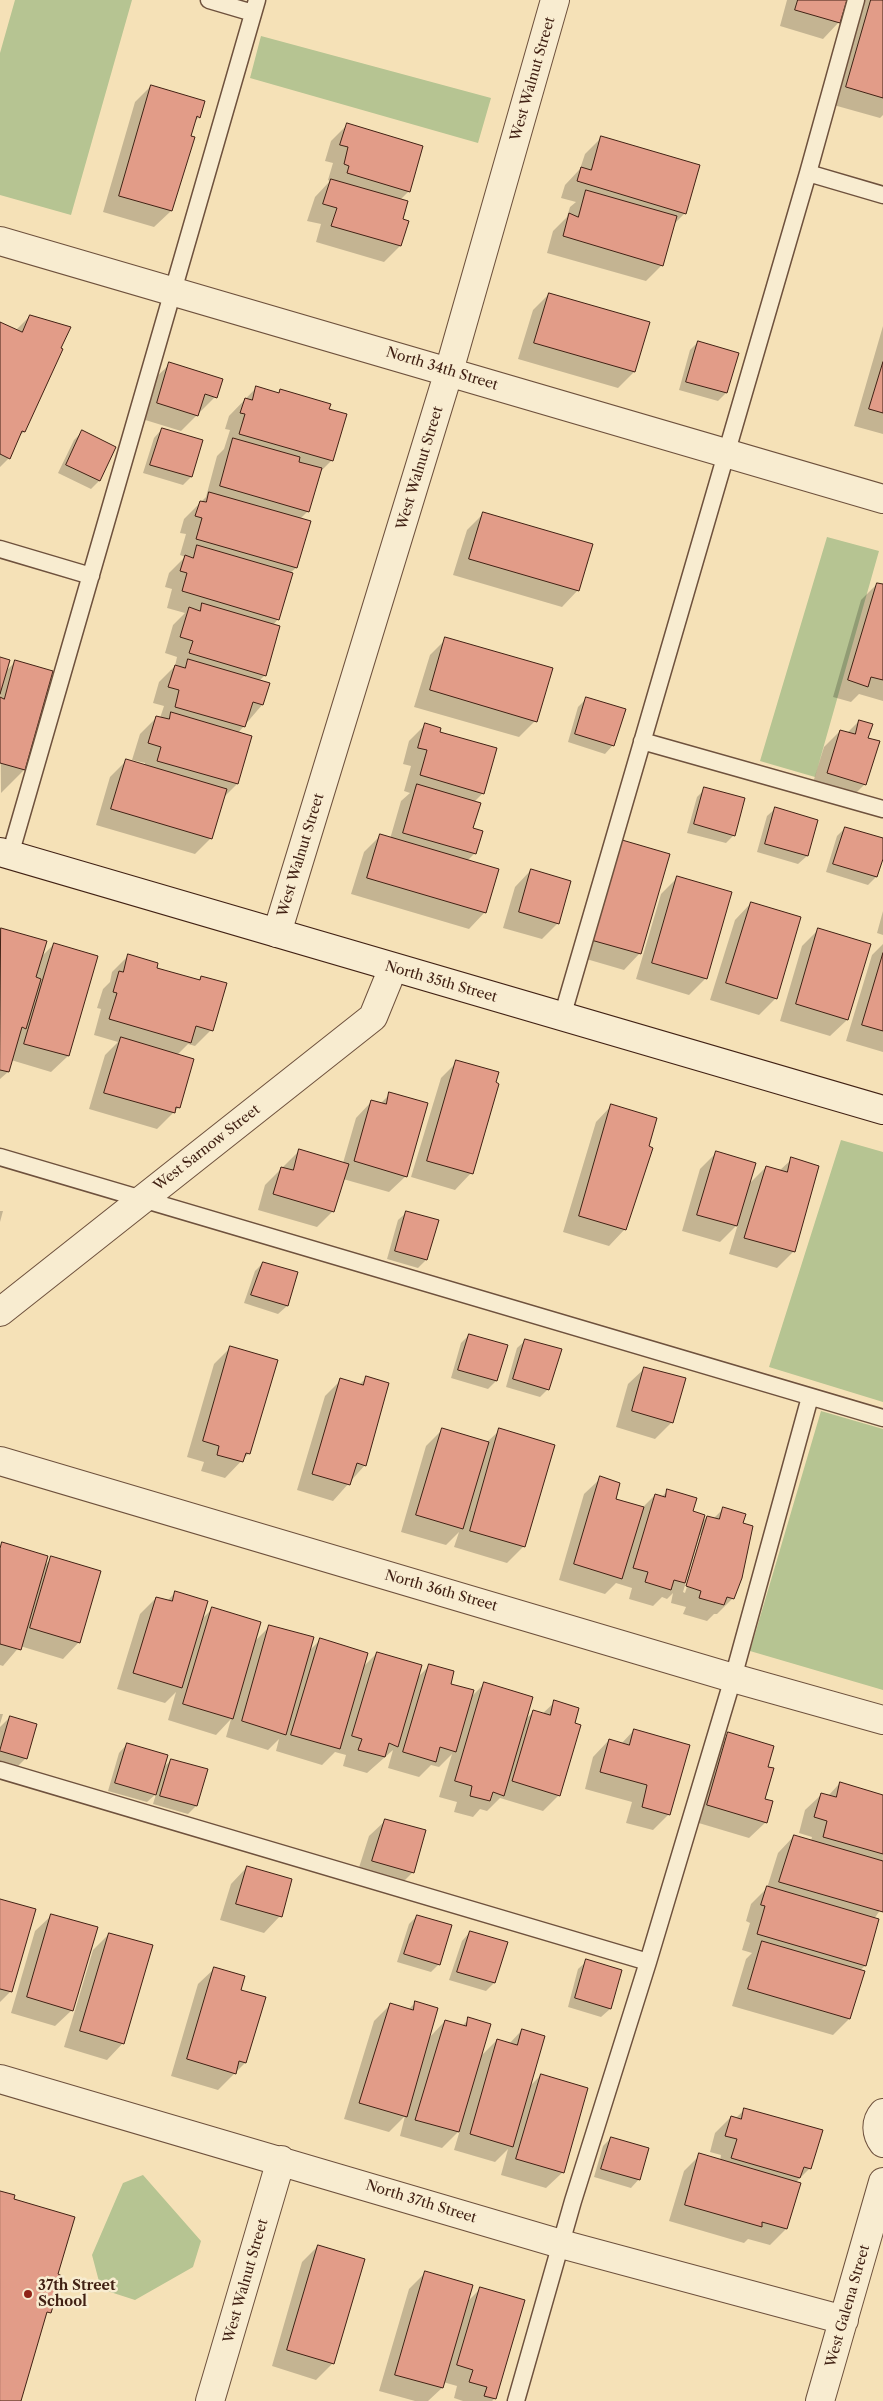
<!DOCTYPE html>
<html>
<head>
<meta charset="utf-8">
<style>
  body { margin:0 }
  canvas { display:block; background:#f5e1b7 }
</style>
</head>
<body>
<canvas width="883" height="2401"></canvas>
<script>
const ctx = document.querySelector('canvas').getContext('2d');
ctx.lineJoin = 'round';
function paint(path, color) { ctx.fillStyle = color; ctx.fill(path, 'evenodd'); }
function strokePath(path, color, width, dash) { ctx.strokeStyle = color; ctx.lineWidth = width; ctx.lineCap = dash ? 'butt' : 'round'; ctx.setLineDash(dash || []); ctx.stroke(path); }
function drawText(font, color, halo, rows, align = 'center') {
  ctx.font = font + ' "Libre Caslon Text",serif'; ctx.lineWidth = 5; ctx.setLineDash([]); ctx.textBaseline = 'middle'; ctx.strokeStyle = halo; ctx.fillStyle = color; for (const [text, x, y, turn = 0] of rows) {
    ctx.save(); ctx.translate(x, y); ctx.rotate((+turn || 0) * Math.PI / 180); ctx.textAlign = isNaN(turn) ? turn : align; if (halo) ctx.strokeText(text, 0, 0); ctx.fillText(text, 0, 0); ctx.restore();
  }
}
paint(new Path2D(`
  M15,0h117l-61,215 -71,-20v-142z
  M261,36l230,62 -13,45 -228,-65z
  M827,537l52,14 -64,226 -55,-16z
  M841,1140l42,12v250l-114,-35z
  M821,1411l62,18v261l-133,-39z
  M143,2175l58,66 -8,26 -58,33 -34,-11 -9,-34 31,-72z`), '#b6c492');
paint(new Path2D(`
  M787,0h59l-7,22 -16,17 -43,-13z
  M860,0h23v115l-3,3 -50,-14z
  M151,86l52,16 -4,15 -5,5 -4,14 4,2 -23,73 -17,16 -51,-15 32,-110z
  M347,125l62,66 -9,9v46l-16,16 -68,-20 5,-18 -14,-3 8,-24 15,-16 -2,-1 5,-17 -8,-2 6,-20z
  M602,137l83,76 -12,12 -11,40 -16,16 -99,-28 6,-22 14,-14 3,-10 6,-5 -15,-4 4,-13 15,-16 5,-15z
  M549,294l85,78 -16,16 -100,-29 15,-49z
  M30,316l-6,116 -6,5 -9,21 -9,9v-144l16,7z
  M883,326v108l-29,-8z
  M698,342l39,12 -11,39 -8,8 -39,-11 11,-40z
  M170,364l45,33 -34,34 -39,-12 11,-39z
  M256,388l21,6 3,-3 48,19 4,50 -13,13 -11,38 -8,8 10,3 -14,46 -6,5 -12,46 -5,6 -8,50 -6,6 9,3 -6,21 -24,28 -1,51 -13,13 -13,41 -16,16 -99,-29 14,-48 16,-16 19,5v-3l-13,-3 8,-26 17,-17 3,1 4,-12 -11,-3 6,-21 16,-16 2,-9 -12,-4 8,-28 12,-12 -18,-5 5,-19 -7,-2 4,-14 16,-16 -5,-2 6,-21 -6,-1 4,-14 22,-22 11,-41 7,-7 6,-19 -5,-1 4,-13z
  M162,429l29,48 -8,8 -40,-12 11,-35z
  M82,432l33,15 -16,34 -8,8 -33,-16 16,-33z
  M483,514l95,76 -16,17 -109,-32 14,-45z
  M877,584l6,2v115l-24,-7 -8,8 -18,-5 28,-97z
  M446,639l89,82 -16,16 -105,-30 16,-52z
  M0,659l5,13 11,-11 36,11 -28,98 -23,23z
  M586,699l27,46 -8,9 -37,-12 10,-35z
  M859,721l8,18 -2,45 -16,16 -38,-11 13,-42 16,-16 7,2z
  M425,725l13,8 45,60 -9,9 -2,27 3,24 -8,8 18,51 -16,17 -118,-35 13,-42 16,-16 10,3 11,-38 9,-8 -6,-2 7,-25 -8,-2 6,-23z
  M705,789l29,46 -8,8 -39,-10 10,-36z
  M776,808l41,12 -10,36 -9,8 -41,-12 10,-36z
  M845,828l38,11v15l-7,23 -8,8 -42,-13 11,-36z
  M606,858l34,95 -16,17 -48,-14z
  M531,870l27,53 -16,16 -39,-11 12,-41z
  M677,878l29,100 -17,17 -53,-16 25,-85z
  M751,903l49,15 -25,81 -16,16 -49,-15 25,-80z
  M883,911v24l-6,-2z
  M2,929l38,29 14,-14 14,112 -17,16 -40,-12 -3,12 -8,7v-148z
  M818,930l51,15 -22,75 -17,16 -50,-15 22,-75z
  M883,944v108l-37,-11 26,-86z
  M129,955l27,13 42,13 4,-4 9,53 -16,16 -7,-2 -11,11 2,52 -22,22 -68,-20 16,-54 13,-13 -24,-7 7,-26 -4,-1 6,-19 7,-7 2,-10z
  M457,1062l14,111 -16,17 -44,-13 30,-99z
  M390,1094l16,82 -17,16 -46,-13 -10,32 -16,16 -59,-17 7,-25 34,-34 44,12 13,-45 16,-17 8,3z
  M612,1105l13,124 -16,17 -46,-14 33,-110z
  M716,1153l32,32 18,-18 13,4 13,-12 2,92 -17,17 -48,-14 9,-30 -18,18 -38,-11 18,-62z
  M0,1211h3l-3,11z
  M407,1212l19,48 -8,8 -31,-9 11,-39z
  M263,1263l33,10 -9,33 -9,8 -34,-11 11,-32z
  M469,1335l27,46 -8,8 -37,-11 10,-35z
  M526,1340l22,49 -8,8 -34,-10 11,-39z
  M231,1347l18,106 -24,25 -24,-7 3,-9 -17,-5 27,-93z
  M645,1368l27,54 -17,17 -39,-12 12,-43z
  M366,1378l-1,87 -32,36 -36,-11 28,-94 16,-16 18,5z
  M442,1430l45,12 13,-12 24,116 -17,17 -53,-16 5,-15 -13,13 -45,-13 25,-86z
  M601,1478l13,22 28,8 13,-13 6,2 7,-6 33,32 6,-6 6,2 10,-10 18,15 -8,74 -16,16h-3l-7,7 -24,-7 3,-7 -15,-4 2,-10 -6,6 -5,-2 -9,9 -24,-7 3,-11 -16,-5 -11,11 -46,-14 25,-86zM700,1535h3l-18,58 -2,-1z
  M2,1544l43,21 7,-7 27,84 -16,17 -43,-13 -17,20 -3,-1v-119z
  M175,1593l26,27 11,-11 43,32 15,-15 39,25 11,-11 42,28 15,-15 40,25 12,-12 20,19 21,13 14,-14 41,36 9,-9 8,3 13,-12 4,93 -16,16 -43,-13 -13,13 -7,-2 -7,8 -19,-5 3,-10 -18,-5 13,-43 -13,13 -8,-2 -12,12 -31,-9 5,-18 -26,23 -24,-7 3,-11 -11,-3 -13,13 -46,-14 3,-12 -11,11 -42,-13 5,-18 -15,16 -48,-15 8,-28 -11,11 -48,-14 23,-75 16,-16 11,3z
  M0,1714h3l-3,10z
  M10,1717l16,41 -8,8 -18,-5v-34z
  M634,1730l35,84 -16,16 -27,-7 6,-21 -47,-13 8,-32 16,-17 12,4z
  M729,1734l37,33 -2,33 2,22 -17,16 -57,-17 20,-71z
  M127,1744l36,24 8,-8 25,46 -8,8 -35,-10 3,-10 -9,8 -39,-11 11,-38z
  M840,1783l43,13v110l-9,13 -9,47 -6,5 -10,48 -16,16 -101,-29 14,-47 6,-6 -10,-3 8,-27 -4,-2 5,-17 16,-16 11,-35 16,-17 17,5 1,-4 -13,-4 6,-23 17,-16 6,2z
  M386,1820l27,52 -17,17 -40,-12 13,-41z
  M247,1867l33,49 -16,17 -44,-13 11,-36z
  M0,1900l11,91 -11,11z
  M52,1915l20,95 -17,16 -44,-13 24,-82z
  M417,1916l22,48 -8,8 -34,-10 12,-38z
  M470,1932l24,51 -8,8 -37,-11 13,-39z
  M109,1934l14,109 -16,17 -43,-13 29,-97z
  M587,1961l33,10 -10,38 -9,8 -33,-10 10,-38z
  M215,1968l25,23 24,7 -19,65 -27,27 -47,-14 27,-92z
  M415,2003l13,36 17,-18 17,5 7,-7 10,39 18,-18 12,4 13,-14 7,57 12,-12 22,97 -17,16 -45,-13 7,-26 -13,13 -41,-12 6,-20 -18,18 -42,-12 5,-20 -16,16 -45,-13 30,-98 16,-16 18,5z
  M745,2109l65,59 -15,15 4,1 -13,45 -16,16 -22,-6 -4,4 -75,-22 15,-50 16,-16 20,6 1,-6 -11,-3 5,-19 16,-16 5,1z
  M611,2138l28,41 -8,9 -37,-11 9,-31z
  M318,2246l15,117 -17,17 -44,-14 30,-104z
  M426,2272l41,30 13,-13 15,109 -3,3h-29l-9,-3 3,-12 -14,-4 -1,6 -14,13h-13l-36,-10 30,-102z`), '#0003');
const building = new Path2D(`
  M798,0h49l-7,23 -45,-13z
  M871,0h12v98l-37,-11z
  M151,85l54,16 -5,17 -3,-2 -6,20 4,1 -23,74 -53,-15z
  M347,123l76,23 -13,46 -63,-19 2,-7 -5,-2 4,-17 -8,-2z
  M601,136l99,29 -14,49 -109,-33 4,-14 10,3z
  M331,179l77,22 -5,18 6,2 -8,25 -70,-20 6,-18 -14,-4z
  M586,190l91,26 -14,50 -100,-30 6,-23 9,4z
  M549,293l101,29 -15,50 -101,-29z
  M30,315l41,12 -10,21 2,1 -38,83 -3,-1 -12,28 -10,-5v-132l22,10z
  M698,341l41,12 -12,40 -41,-11z
  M169,362l54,17 -6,19 -12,-4 -7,22 -41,-13z
  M883,362v51l-14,-4z
  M256,386l23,7 1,-4 51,15 -2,5 18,5 -14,47 -94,-27 6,-20 -5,-1 5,-15 7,2z
  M162,428l41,12 -11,37 -42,-12z
  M82,430l34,17 -16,34 -34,-16z
  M233,438l67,19 -1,5 23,6 -13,44 -89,-26z
  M209,492l102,29 -14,47 -101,-29 6,-21 -7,-2 5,-15 6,1z
  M483,512l110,32 -14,47 -110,-32z
  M197,545l96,28 -14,47 -97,-29 5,-18 -7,-2 5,-16 8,3z
  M877,583l6,1v96l-12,-3 -3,10 -20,-7z
  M202,603l78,23 -14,50 -77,-23 4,-12 -13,-4 9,-30 11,4z
  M445,637l108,31 -16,54 -107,-32z
  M0,657l10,3 -10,34z
  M188,659l82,24 -7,22 -10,-3 -8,25 -70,-20 4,-17 -11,-3 7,-22 10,3z
  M15,660l38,11 -28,99 -25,-7v-66l4,2z
  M586,697l40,12 -12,37 -39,-12z
  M171,712l81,24 -14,48 -81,-23 4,-14 -13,-4 8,-27 13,3z
  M859,720l14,4 -5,14 12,3 -14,44 -39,-12 13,-43 15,4z
  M425,723l16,5 -1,4 57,16 -13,46 -64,-19 7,-25 -9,-2z
  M126,759l101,30 -15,50 -101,-30z
  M417,784l64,19 -8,25 10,3 -7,23 -73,-21z
  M704,787l41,11 -10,38 -41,-12z
  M775,807l43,13 -10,36 -43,-12z
  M845,827l38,11v21l-6,18 -44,-13z
  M380,834l119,35 -13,44 -119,-35z
  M622,840l48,14 -29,100 -50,-14z
  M531,869l40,12 -12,43 -40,-12z
  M677,876l55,16 -25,87 -55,-16z
  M751,902l50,15 -24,82 -51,-16z
  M1,928l46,13 -11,36 5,2 -15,50 -4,-2 -13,45 -9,-2z
  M818,928l53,16 -23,76 -52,-16z
  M54,943l44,13 -29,100 -45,-12z
  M883,953v78l-21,-6z
  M128,954l30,9 -1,5 43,12 1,-4 26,7 -14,48 -17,-5 -5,17 -82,-24 8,-26 -4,-1 6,-21 4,1z
  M121,1037l73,22 -14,49 -4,-1 -1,6 -71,-20z
  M456,1060l43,12 -3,10 3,2 -26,90 -46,-13z
  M389,1092l39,11 -21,74 -53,-16 17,-61 15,4z
  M611,1104l46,14 -8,28 4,2 -27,82 -47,-14z
  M299,1149l50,15 -15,48 -61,-18 8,-27 12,3z
  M716,1151l40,12 -19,63 -40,-11z
  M791,1157l28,9 -24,86 -51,-14 22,-72 21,6z
  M406,1211l33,9 -12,40 -32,-9z
  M263,1262l35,10 -10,34 -37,-11z
  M469,1334l39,11 -11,36 -39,-11z
  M525,1339l37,10 -13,41 -36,-11z
  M230,1346l48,14 -28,94 -4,-1 -3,9 -26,-7 2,-9 -16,-5z
  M644,1367l42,11 -13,45 -41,-12z
  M366,1376l23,7 -23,83 -9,-3 -7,22 -38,-11 28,-96 23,7z
  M442,1428l47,14 -26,87 -47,-14z
  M499,1428l56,17 -30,102 -55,-16z
  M600,1476l20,7 -4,16 28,8 -22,72 -48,-15z
  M667,1489l30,9 -4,13 12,4 -20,68 -11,-3 -3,10 -26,-8 3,-10 -15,-4 22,-74 10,3z
  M723,1507l23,7 -3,9 10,3 -11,52 -8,21 -7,-2 -3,8 -25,-7 2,-7 -15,-5 21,-70 12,3z
  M2,1542l46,14 -27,94 -21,-6v-95z
  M51,1556l50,15 -21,72 -50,-15z
  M175,1591l33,10 -26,87 -49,-15 23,-76 16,4z
  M212,1607l49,15 -28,97 -50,-15z
  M269,1625l45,12 -28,98 -44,-14z
  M320,1638l48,15 -28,96 -49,-14z
  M377,1652l45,13 -24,82 -9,-4 -4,14 -27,-7 4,-11 -10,-3z
  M429,1664l25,7 -3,13 23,6 -18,62 -16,-5 -4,15 -33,-10z
  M484,1682l49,15 -29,99 -11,-4 -3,9 -20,-5 2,-10 -17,-5z
  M554,1700l25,8 -4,15 6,2 -21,71 -48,-15 21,-71 17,5z
  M10,1716l27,8 -10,35 -27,-8z
  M634,1729l56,16 -20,70 -28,-8 5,-22 -47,-13 9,-33 20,6z
  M728,1732l46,14 -6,21 6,1 -9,31 8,2 -6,22 -60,-18z
  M127,1743l41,12 -12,40 -41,-12z
  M171,1759l37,10 -11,37 -37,-10z
  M840,1782l43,13v59l-60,-17 4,-16 -13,-4 7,-24 15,4z
  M385,1819l41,11 -12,43 -42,-12z
  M794,1835l89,26v51l-104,-30z
  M247,1866l45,13 -10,38 -46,-13z
  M767,1886l112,33 -13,47 -109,-32 8,-28 -4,-1z
  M0,1899l36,10 -24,83 -12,-3z
  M51,1914l47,13 -25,84 -46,-14z
  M417,1915l35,10 -12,40 -36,-11z
  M470,1931l38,11 -13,41 -38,-11z
  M109,1933l44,12 -29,99 -44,-13z
  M762,1941l103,30 -15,48 -102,-30z
  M586,1959l36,11 -11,39 -36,-11z
  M214,1967l31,9 -4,14 25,7 -20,66 -7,-2 -3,13 -49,-15z
  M415,2001l23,7 -31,109 -48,-14 31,-100 23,7z
  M468,2017l23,7 -32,108 -44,-12 30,-100 21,6z
  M522,2029l23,7 -32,111 -43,-13 27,-95 20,6z
  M541,2074l47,14 -24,85 -48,-14z
  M744,2108l79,22 -12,39 -7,-2 -4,11 -69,-20 6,-19 -12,-3 6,-20 10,3z
  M611,2137l38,11 -9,32 -39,-11z
  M699,2153l102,30 -14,46 -25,-7v5l-77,-22z
  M0,2191l15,4 -1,4 61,18 -17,57 4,2 -11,37 -4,-1 -26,89h-21z
  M318,2245l47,14 -31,105 -47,-14z
  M425,2271l48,14 -30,103 -48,-13z
  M480,2287l45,13 -29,99 -12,-3 3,-9 -18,-5 4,-12 -16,-5z`);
paint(building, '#e29c88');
strokePath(building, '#412114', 1);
const service = new Path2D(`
  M209,0l44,13
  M808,173l75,22
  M0,549l91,27
  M642,741l241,68
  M10,855l247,-855
  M562,1017l246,-844 48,-173
  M0,1157l883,261
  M0,1770l648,192
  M516,2401l57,-200 75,-239 85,-284 77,-281`);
const minor = new Path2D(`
  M0,241l883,258
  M277,933l172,-562 106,-371
  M0,1312l373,-295 20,-49
  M0,1461l733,217 150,42
  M0,2079l561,165 283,76
  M883,2113c-8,9 -7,21 0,30
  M210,2401l71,-241
  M820,2401l63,-219`);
const secondary = new Path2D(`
  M0,852l883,258`);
strokePath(service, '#6e513d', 19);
strokePath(minor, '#6e513d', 30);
strokePath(secondary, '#412114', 30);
strokePath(service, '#f8ecd0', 16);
strokePath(minor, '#f8ecd0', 28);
strokePath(secondary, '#f8ecd0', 28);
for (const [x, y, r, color] of [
  [28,2294,5,"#8f2418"]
]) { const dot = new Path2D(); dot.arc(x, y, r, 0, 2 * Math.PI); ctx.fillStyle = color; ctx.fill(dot); strokePath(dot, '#f8ecd0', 2); }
drawText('14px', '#412114', '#f8ecd0', [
  ["West Walnut Street",533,79,-74],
  ["North 34th Street",442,369,17],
  ["West Walnut Street",420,468,-73],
  ["West Walnut Street",301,855,-73],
  ["North 35th Street",441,982,16],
  ["West Sarnow Street",207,1148,-38],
  ["North 36th Street",441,1591,16],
  ["North 37th Street",421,2202,17],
  ["West Walnut Street",246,2281,-74],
  ["West Galena Street",848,2306,-74]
]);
drawText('bold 14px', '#412114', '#f8ecd0', [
  ["37th Street",38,2286],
  ["School",38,2302]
], 'left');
</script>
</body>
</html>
